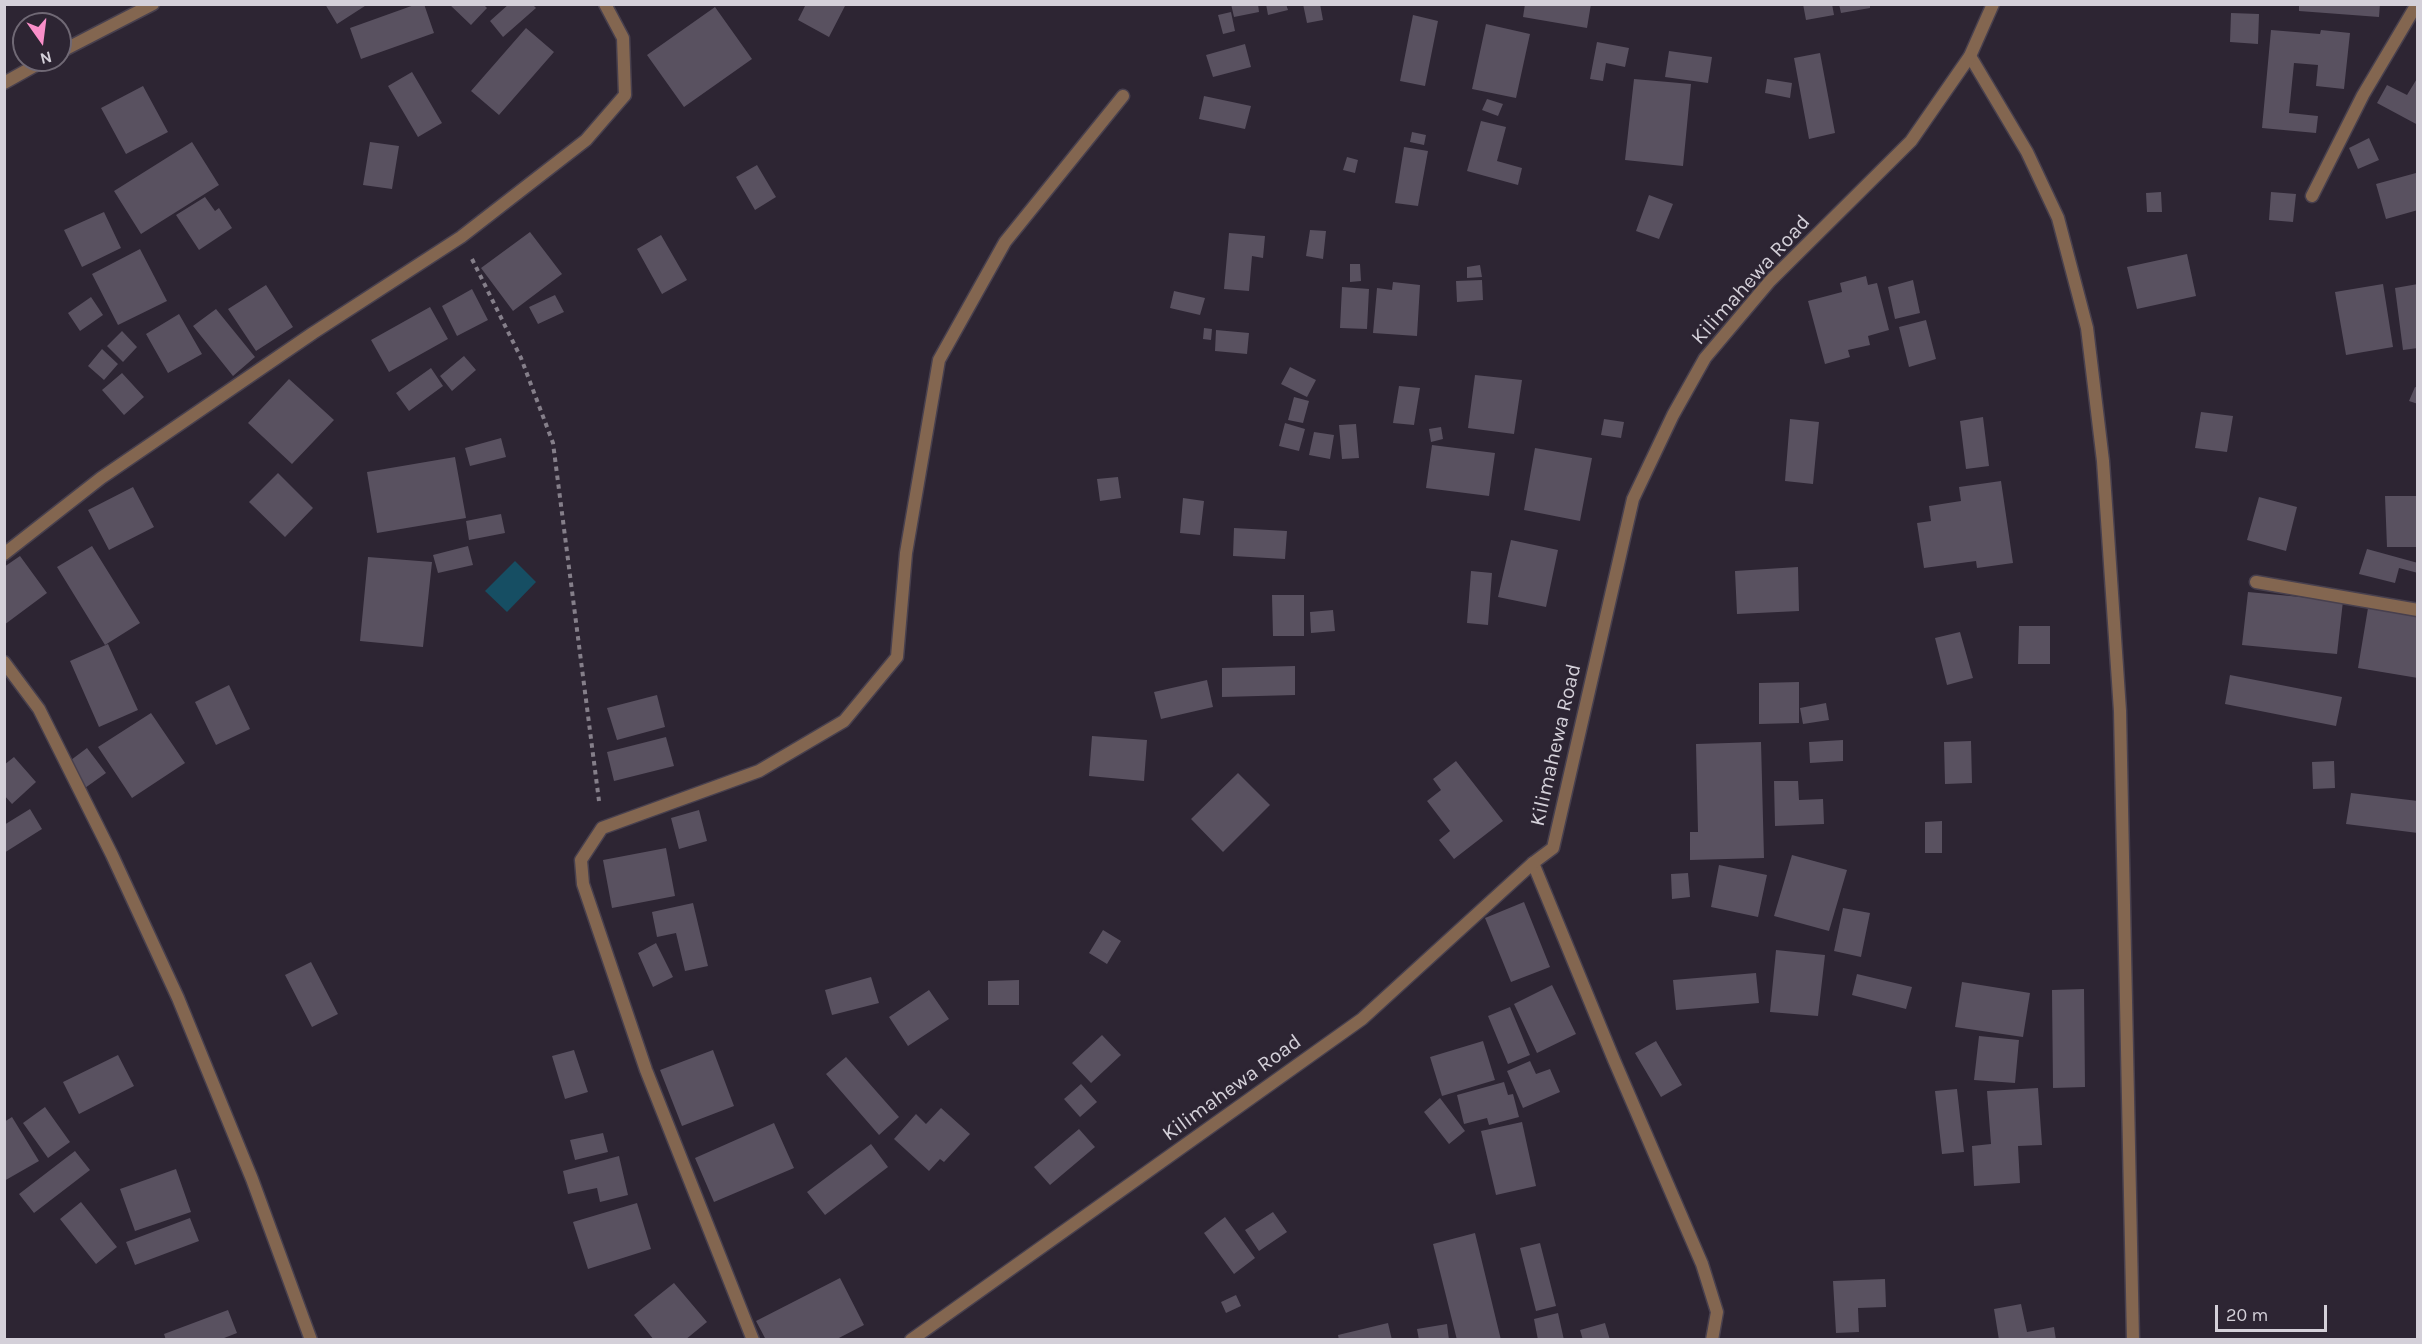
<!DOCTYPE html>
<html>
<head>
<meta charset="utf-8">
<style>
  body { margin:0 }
  #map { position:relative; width:2422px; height:1344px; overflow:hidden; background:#2d2533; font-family:Karla,sans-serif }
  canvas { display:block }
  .frame { position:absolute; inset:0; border:6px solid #d4d0d9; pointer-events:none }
  .north { position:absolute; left:12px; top:12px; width:60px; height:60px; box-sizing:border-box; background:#2d2533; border:2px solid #706975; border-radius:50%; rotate:166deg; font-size:16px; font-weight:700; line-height:24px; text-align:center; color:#d4d0d9 }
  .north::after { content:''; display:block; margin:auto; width:21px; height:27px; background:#f98fc9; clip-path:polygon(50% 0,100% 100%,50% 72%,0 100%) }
  .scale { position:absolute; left:2215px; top:1305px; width:112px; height:27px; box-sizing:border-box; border:3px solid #d4d0d9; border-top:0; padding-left:8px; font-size:18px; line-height:21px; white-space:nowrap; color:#d4d0d9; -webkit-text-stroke:4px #2d2533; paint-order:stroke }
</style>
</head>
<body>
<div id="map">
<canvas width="2422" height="1344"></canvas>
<div class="frame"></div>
<div class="north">N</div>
<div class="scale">20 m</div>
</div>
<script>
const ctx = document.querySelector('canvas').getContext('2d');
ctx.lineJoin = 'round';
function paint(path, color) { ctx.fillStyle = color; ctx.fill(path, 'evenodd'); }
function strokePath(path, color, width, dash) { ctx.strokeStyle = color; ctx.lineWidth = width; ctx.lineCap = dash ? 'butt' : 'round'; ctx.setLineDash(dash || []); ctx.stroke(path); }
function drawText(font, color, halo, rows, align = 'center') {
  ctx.font = font + ' Karla,sans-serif'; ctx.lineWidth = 5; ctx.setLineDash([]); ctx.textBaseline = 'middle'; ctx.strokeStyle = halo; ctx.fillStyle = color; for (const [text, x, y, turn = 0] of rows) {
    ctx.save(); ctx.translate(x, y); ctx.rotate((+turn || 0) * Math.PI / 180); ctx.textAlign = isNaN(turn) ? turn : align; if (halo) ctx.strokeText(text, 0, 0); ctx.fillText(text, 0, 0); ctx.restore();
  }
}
paint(new Path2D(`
  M515,561l21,21 -29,30 -22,-21z`), '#164e63');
paint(new Path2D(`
  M325,4h43l-31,20z
  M417,4h7l10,29 -73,26 -11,-31z
  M449,4h34l4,4 -16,17z
  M509,4h23l4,4 -33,29 -13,-16z
  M806,4h40l-17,33 -31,-17z
  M1231,4h27l1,8 -25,5z
  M1266,4h20l2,6 -20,5z
  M1303,4h17l3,16 -16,3z
  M1525,4h66l-4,24 -64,-11z
  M1803,4h29l2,11 -28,5z
  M1839,4h31v4l-29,5z
  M2299,4h81l-1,13 -80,-6z
  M715,7l37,52 -68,48 -37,-52z
  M1231,12l4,19 -12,3 -5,-19z
  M2231,13l28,1 -1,30 -28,-2z
  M1413,15l25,6 -13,65 -25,-5z
  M1486,24l44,10 -14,64 -44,-9z
  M526,28l28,24 -55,63 -28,-24z
  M2271,30l49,4 1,-4 29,3 -6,56 -28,-3 2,-21 -24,-2 -5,50 29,3 -2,17 -54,-5z
  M1597,42l32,6 -4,19 -19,-4 -3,18 -13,-2z
  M1245,44l6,23 -38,10 -7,-22z
  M1669,51l43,6 -4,26 -43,-6z
  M1820,53l15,80 -26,6 -15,-81z
  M412,72l30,51 -24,14 -30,-51z
  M2418,77v48l-41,-22 10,-18 20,10z
  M1634,79l57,5 -8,82 -58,-6z
  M1767,79l25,4 -2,15 -25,-5z
  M143,86l25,46 -42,22 -25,-46z
  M1204,96l47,10 -6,23 -46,-10z
  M1487,99l16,5 -5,12 -16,-6z
  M1481,121l25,6 -9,34 25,7 -4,17 -51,-14z
  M1412,132l14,3 -2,10 -14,-3z
  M2369,138l10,22 -21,9 -9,-21z
  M192,142l27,43 -78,49 -27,-43z
  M370,142l29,4 -7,43 -29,-4z
  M1404,147l24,4 -10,55 -23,-3z
  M1347,157l11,3 -3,13 -12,-3z
  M757,165l19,32 -21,13 -19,-33z
  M2416,173l2,37 -32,9 -10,-35z
  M2161,192l1,20h-15l-1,-19z
  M2271,192l25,2 -3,28 -24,-2z
  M1649,195l24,9 -14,35 -23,-8z
  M205,197l10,14 4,-3 13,20 -33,22 -23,-35z
  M104,212l17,36 -39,19 -18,-37z
  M1310,230l16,1 -3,28 -17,-3z
  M530,232l32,42 -49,37 -32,-43z
  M1229,233l36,3 -2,22 -11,-2 -3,35 -25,-2z
  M661,235l26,45 -25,14 -25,-45z
  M140,249l27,52 -49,24 -26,-51z
  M2187,254l9,42 -59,13 -10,-42z
  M1350,264h10l1,17 -11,1z
  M1480,265l2,12 -15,1v-11z
  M1866,276l2,9 9,-2 12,47 -21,6 2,9 -22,5 2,7 -25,7 -17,-63 34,-9 -2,-9z
  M1482,280l1,20 -26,2 -1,-21z
  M1913,280l7,33 -25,6 -7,-32z
  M1393,282l27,3 -3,51 -44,-3 4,-45 15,2z
  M2383,284l10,63 -47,8 -11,-63z
  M2418,284v64l-15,2 -8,-62z
  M266,285l27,42 -37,24 -28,-42z
  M1342,287l27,2 -2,40 -27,-1z
  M472,289l16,31 -31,16 -15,-30z
  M1174,291l31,7 -5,17 -30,-7z
  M555,295l9,17 -26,12 -9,-17z
  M91,297l12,18 -23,16 -12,-18z
  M430,307l18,32 -59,33 -18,-32z
  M216,309l39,48 -22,19 -40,-50z
  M179,314l23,40 -34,19 -22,-39z
  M1926,320l10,39 -27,8 -10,-40z
  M1204,328l8,1 -1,11 -8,-1z
  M1216,330l33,3 -2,21 -32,-3z
  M122,331l15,16 -14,15 -16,-16z
  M102,349l16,15 -14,16 -16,-14z
  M464,356l12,14 -24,21 -12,-15z
  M1290,367l26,13 -9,17 -26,-13z
  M431,368l12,18 -34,25 -13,-18z
  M122,373l22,24 -20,18 -22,-25z
  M1475,375l47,5 -8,54 -46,-6z
  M289,379l45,41 -42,44 -44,-41z
  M1399,386l21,2 -6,37 -21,-2z
  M2415,387l3,1v16l-9,-3z
  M1294,397l15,4 -6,22 -15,-3z
  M2201,412l32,4 -6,36 -32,-4z
  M1983,417l6,49 -23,3 -6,-48z
  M1604,419l20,3 -3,16 -20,-3z
  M1790,419l29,3 -6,62 -28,-3z
  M1285,423l20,6 -6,22 -20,-5z
  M1356,424l3,34 -17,1 -3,-34z
  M1441,427l2,12 -12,3 -2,-13z
  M1314,432l20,3 -4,24 -21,-4z
  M501,438l5,19 -36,9 -5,-18z
  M1432,445l63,8 -6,43 -63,-8z
  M1535,448l57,10 -12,63 -56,-11z
  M455,457l11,61 -89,15 -10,-61z
  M278,473l35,35 -28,29 -36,-35z
  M1118,477l3,21 -21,3 -3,-22z
  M2001,481l12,82 -36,5 -1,-7 -52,7 -7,-45 14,-2 -2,-15 32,-5 -2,-14z
  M133,487l21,40 -45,23 -21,-40z
  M2385,496h33v51h-31z
  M2259,497l38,10 -11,44 -39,-11z
  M1183,498l21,3 -4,34 -20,-2z
  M501,514l4,19 -36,7 -3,-19z
  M1234,528l53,3 -2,28 -52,-3z
  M1511,540l47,10 -12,57 -48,-10z
  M92,546l48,77 -35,22 -48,-78z
  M468,546l5,19 -35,8 -5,-18z
  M2367,549l51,14v10l-19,-5 -4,15 -36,-9z
  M20,556l27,37 -43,32v-58z
  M368,557l64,5 -9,85 -63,-6z
  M1798,567l1,44 -62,3 -2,-43z
  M1471,571l21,2 -4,52 -21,-2z
  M2248,592l95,9 -6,53 -95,-9z
  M1272,595h32v41h-31z
  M2368,608l50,8v62l-60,-10z
  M1333,610l2,21 -24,2 -1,-21z
  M2019,626h31v38h-32z
  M1960,632l13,46 -26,7 -12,-47z
  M108,644l30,66 -39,17 -29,-66z
  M1295,666v29l-73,2v-29z
  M2230,675l112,22 -6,29 -111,-22z
  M1207,680l6,27 -52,12 -7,-27z
  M1799,682v41l-40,1v-41z
  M229,685l21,44 -34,16 -21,-43z
  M657,695l8,32 -48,13 -10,-32z
  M1826,703l3,17 -26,4 -3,-16z
  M151,713l34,50 -53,35 -34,-51z
  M1092,736l55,4 -3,41 -55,-5z
  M666,737l8,29 -60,15 -7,-29z
  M1843,740v21l-33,2 -1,-21z
  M1971,741l1,42 -27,1 -1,-42z
  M1761,742l3,116 -74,2v-28h8l-2,-88z
  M87,748l19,25 -21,15 -18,-25z
  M14,757l22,25 -24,22 -8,-9v-30z
  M1456,761l47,60 -49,38 -15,-19 11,-9 -23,-30 14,-11 -8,-11z
  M2334,761l1,27 -22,1 -1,-27z
  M1238,773l32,32 -47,47 -32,-33z
  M1774,781h24l1,19 24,-1 1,25 -49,2z
  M2351,793l67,8v32l-72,-9z
  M30,809l12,20 -38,24v-28z
  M699,810l8,31 -28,8 -8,-31z
  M1942,821v32h-17v-31z
  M666,848l9,48 -63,12 -9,-48z
  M1792,855l55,15 -18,61 -55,-15z
  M1719,865l48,10 -9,42 -47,-10z
  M1688,873l2,24 -18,2 -1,-25z
  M1524,902l26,65 -39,15 -26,-64z
  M693,903l15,63 -23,5 -9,-38 -19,4 -5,-25z
  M1843,908l27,5 -9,44 -27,-6z
  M1103,930l18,11 -14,23 -18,-11z
  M656,943l17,34 -20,10 -15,-34z
  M1776,950l49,5 -7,61 -48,-4z
  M311,962l27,52 -26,13 -27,-52z
  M1756,973l3,30 -83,7 -3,-30z
  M1857,974l55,13 -6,22 -54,-14z
  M871,977l8,26 -47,12 -7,-25z
  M1019,980v25h-31v-24z
  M1962,982l68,11 -7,44 -68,-10z
  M1552,985l24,49 -39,19 -23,-49z
  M2084,989l1,98 -32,1 -1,-98z
  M929,990l20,29 -41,27 -19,-29z
  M1510,1007l20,48 -22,9 -20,-48z
  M1102,1035l19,20 -30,28 -19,-20z
  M1979,1036l40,4 -4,43 -41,-3z
  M1483,1041l12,39 -53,16 -12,-39z
  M1656,1041l26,44 -21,12 -26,-44z
  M574,1050l14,42 -23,7 -13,-43z
  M713,1050l21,56 -52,20 -22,-56z
  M118,1055l16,31 -55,28 -16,-32z
  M846,1057l53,60 -20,18 -53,-61z
  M1530,1061l6,13 14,-5 10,23 -37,16 -16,-37z
  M1504,1082l4,13 5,-1 6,23 -30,8 -2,-7 -23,6 -7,-29z
  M1081,1084l16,18 -17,15 -16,-18z
  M2038,1088l4,57 -24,1 2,37 -46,3 -2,-40 19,-2 -4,-53z
  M1957,1089l7,63 -22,2 -7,-63z
  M1440,1098l25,33 -16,13 -25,-32z
  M45,1107l25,35 -22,16 -25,-35z
  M941,1108l29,26 -26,28 -4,-3 -11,12 -35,-32 22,-25 10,10z
  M12,1117l27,44 -35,20v-59z
  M1522,1122l14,64 -40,9 -15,-64z
  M774,1123l20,45 -80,34 -19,-44z
  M1079,1129l16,18 -45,38 -16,-18z
  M603,1133l5,19 -33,8 -5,-20z
  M871,1144l17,23 -63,48 -18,-23z
  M75,1151l15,19 -56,43 -15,-19z
  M619,1156l9,39 -28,7 -3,-14 -29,6 -5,-23z
  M176,1169l15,43 -56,19 -15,-42z
  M81,1202l36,45 -21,17 -36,-45z
  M637,1203l14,46 -63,20 -15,-47z
  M1273,1212l14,20 -28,19 -14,-21z
  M1225,1217l30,41 -21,16 -30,-41z
  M190,1218l9,23 -64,24 -9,-23z
  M1475,1233l26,107h-44l-24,-96z
  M1540,1243l16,63 -20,5 -16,-63z
  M840,1278l24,47 -29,15h-69l-10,-19z
  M1885,1279l1,28 -28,1 1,24 -23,1 -3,-52z
  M674,1283l33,39 -22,18h-31l-20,-25z
  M1236,1295l5,11 -15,7 -5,-11z
  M2021,1304l6,28 27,-5 2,13h-57l-5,-31z
  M228,1310l9,23 -18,7h-53l-2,-6z
  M1558,1313l6,27h-26l-4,-21z
  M1388,1323l4,17h-53l-1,-5z
  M1605,1323l5,17h-27l-3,-10z
  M1447,1324l2,16h-30l-2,-11z`), '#595160');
const minor = new Path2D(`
  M60,52l93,-48
  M1970,56l57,96 31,66 29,110 16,133 17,250 13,629
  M4,83l41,-23
  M2312,196l51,-101 54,-91
  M4,554l97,-76 212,-145 148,-96 125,-97 39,-45 -2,-57 -18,-34
  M2256,582l162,28
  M4,662l35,47 73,146 66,143 74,181 59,161
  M1533,863l81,197 88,204 15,48 -5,28
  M753,1340l-107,-270 -63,-186 -2,-24 21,-32 157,-57 85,-50 53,-64 9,-104 33,-193 66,-118 118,-146`);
const tertiary = new Path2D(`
  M911,1340l451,-321 171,-156 20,-15 80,-349 40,-84 32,-57 65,-77 141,-140 59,-85 23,-52`);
strokePath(minor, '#48404e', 15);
strokePath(tertiary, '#48404e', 15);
strokePath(new Path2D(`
  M472,259l49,99 32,85 46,358`), '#857f8a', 4, [4.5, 4.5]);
strokePath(minor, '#836650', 12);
strokePath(tertiary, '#836650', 12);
drawText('21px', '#d4d0d9', '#2d2533', [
  ["Kilimahewa Road",1751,280,-48],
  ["Kilimahewa Road",1556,745,-77],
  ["Kilimahewa Road",1232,1088,-36]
]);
</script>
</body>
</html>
